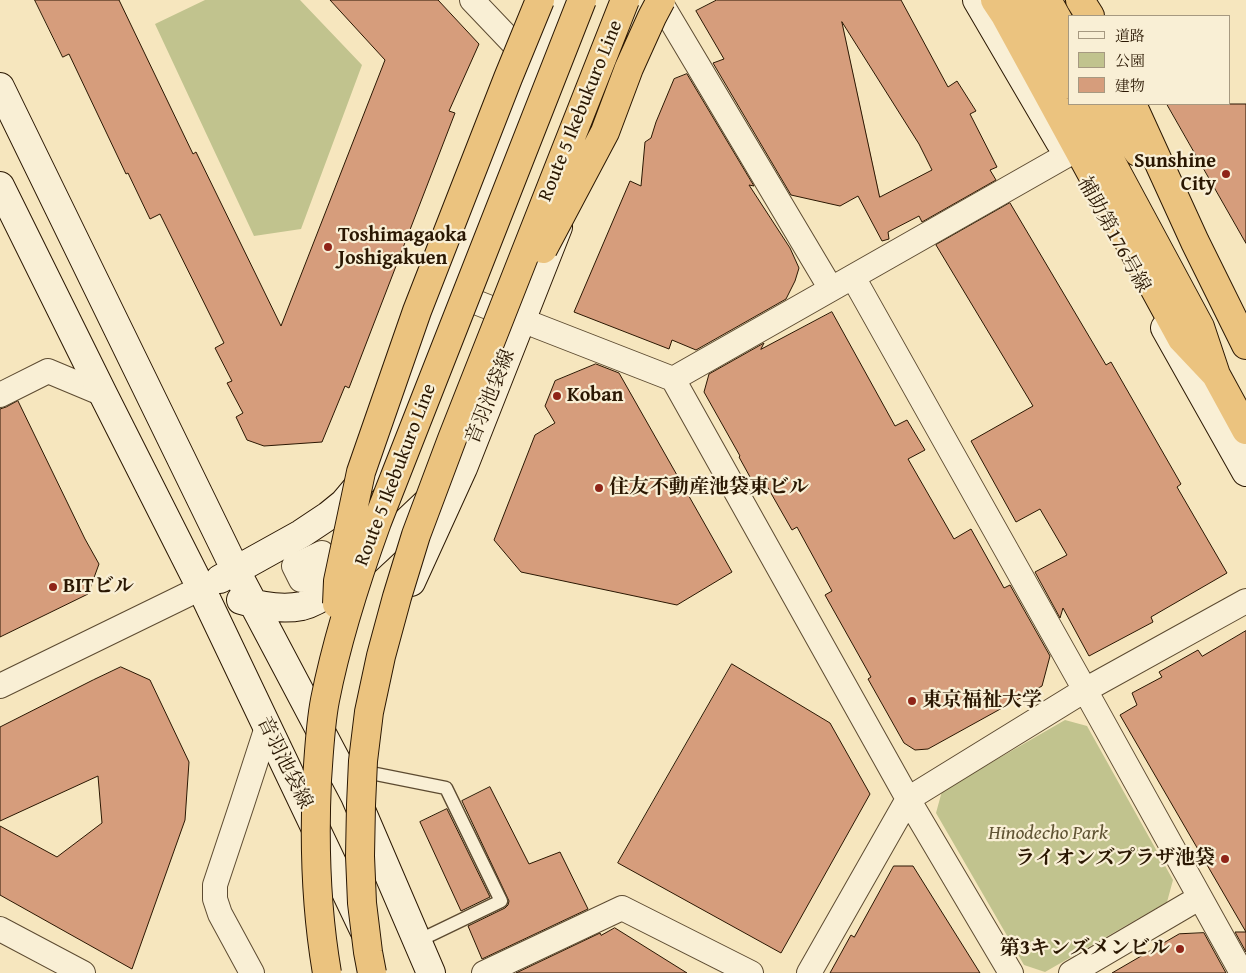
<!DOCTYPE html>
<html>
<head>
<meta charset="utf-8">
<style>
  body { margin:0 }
  #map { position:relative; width:1246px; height:973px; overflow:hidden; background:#f6e6be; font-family:"Gentium Book Plus","Noto Serif JP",serif }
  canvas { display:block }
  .legend { position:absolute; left:1068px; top:15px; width:162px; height:90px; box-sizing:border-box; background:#f9efd5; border:1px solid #a69981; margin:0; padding:6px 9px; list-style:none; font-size:15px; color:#2a1702 }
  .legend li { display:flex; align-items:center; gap:10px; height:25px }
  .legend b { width:25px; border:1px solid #a69981 }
</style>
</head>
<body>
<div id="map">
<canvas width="1246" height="973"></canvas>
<ul class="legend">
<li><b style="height:6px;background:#f9efd5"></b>道路</li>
<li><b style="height:14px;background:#c1c38e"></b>公園</li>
<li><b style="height:14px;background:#d69d7c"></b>建物</li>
</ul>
</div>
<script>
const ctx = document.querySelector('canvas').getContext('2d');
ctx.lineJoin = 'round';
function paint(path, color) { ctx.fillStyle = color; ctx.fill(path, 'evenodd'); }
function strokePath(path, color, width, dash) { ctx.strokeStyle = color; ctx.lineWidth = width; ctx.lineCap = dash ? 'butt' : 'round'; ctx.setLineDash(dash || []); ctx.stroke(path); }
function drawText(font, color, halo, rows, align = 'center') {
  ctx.font = font + ' "Gentium Book Plus","Noto Serif JP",serif'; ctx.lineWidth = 4.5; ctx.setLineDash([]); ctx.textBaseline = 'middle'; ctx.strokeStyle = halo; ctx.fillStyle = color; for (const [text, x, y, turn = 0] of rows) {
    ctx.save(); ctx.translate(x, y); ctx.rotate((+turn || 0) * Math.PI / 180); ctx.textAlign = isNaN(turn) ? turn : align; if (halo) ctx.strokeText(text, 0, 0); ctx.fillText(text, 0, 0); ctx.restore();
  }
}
paint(new Path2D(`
  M205,0h95l62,65 -61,164 -47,7 -99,-212z
  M1065,720l22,6 86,154 -6,22 -122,70 -21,-7 -88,-152 6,-22z`), '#c1c38e');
const building = new Path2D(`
  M35,0h84l74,154 3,-2 85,174 104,-266 -55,-60h108l41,44 -30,67 6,2 -106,275 -4,-2 -23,56 -58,4 -17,-6 -11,-23 7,-4 -16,-30 5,-2 -17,-33 9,-5 -64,-129 -10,5 -22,-46 -2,1 -57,-120 -6,3z
  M717,0h184l47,87 9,-6 19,30 -6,3 27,53 -7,3 6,10 -74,42 -3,-6 -31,16 1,7 -7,2 -24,-45 -18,10 -49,-11 -78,-132 11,-4 -28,-48zM842,22l77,122 13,26 -52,27z
  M687,74l67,112 -5,-1 41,63 9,20 -4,13 -9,18 -90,51 -24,-10 -3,9 -95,-37 56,-131 11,5 4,-44 6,-4 5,-16 18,-43z
  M1167,104h79v139z
  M1010,203l96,162 5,-3 70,122 -4,3 50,86 -76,44 2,5 -64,34 -26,-48 -3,10 -25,-46 32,-17 -27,-46 -24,13 -45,-81 62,-35 -97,-161z
  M832,312l63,114 12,-6 18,30 -17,9 46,80 17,-10 33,59 6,-3 40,71 -8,30 -114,63 -13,1 -11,-7 -36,-64 3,-2 -46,-82 7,-4 -35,-64 -5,3 -28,-49 -9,5 -16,-29 1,-1 -36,-64 5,-18 55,-31 -3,6z
  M596,364l23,9 113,199 -55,33 -156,-33 -27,-32 41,-105 20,-12 -10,-17 10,-25z
  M18,401l67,138 14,25 -11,30 -88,43v-228l6,-2z
  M1246,631v321l-11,-20h11l-126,-217 17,-10 -5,-12 30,-16 -3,-5 39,-22 4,6z
  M732,664l98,59 40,71 -89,159 -163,-90z
  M121,667l29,13 39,82 -4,58 -53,149 -132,-74v-69l57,31 45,-34 -4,-47 -98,45v-94l93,-47z
  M490,787l39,77 31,-12 28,57 -106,50 -14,-33 37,-18 3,-3 1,-4 -47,-100z
  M447,809l43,88 -29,14 -41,-89z
  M894,866h19l67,107h-150l21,-38 3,2z
  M615,928l72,45h-171l84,-40 1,2z
  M1204,933l22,40h-114l67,-39z`);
paint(building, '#d69d7c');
strokePath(building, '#2a1702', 1);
const lane = new Path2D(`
  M361,771l85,17 55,113 -83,40`);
const street = new Path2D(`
  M472,0l60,63
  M659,0l172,289
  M853,277l232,413 157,283
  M447,291l226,88 235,420 103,174
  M673,379l394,-224
  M0,395l48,-24 55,23
  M322,553l6,14 -27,13 -7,-14z
  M0,686l201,-98
  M0,929l83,44
  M252,973l-32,-59 -5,-15v-14l27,-81 25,-77
  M484,973l138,-65 129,65
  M809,973l99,-174 177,-109 161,-89
  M1071,973l128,-75`);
const secondary = new Path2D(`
  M977,0l83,142
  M0,87l236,484 119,225 76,177
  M0,186l103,208 98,194 163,342
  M1165,328l81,144
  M220,579l81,-45 27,-18 16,-13 21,-25 12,-22 19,-41 137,-351 27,-64
  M411,582l52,-114 95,-241
  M241,600c19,6 41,10 61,6 26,-6 56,-39 76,-57 19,-18 37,-35 56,-53`);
const highway = new Path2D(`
  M995,0l10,15 177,324 34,36
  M1024,0l46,85
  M1047,0l23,41
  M1080,0l10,16
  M1080,104l120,223 16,48 30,55
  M1108,104l30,48
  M1132,104l63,138 51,103`);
strokePath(lane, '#5d4b31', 15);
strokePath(street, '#5d4b31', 26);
strokePath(secondary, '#2a1702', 30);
strokePath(highway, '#2a1702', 30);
strokePath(lane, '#f9efd5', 12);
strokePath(street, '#f9efd5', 24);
strokePath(secondary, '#f9efd5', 28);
strokePath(highway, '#ebc37f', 28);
const highwayBridge = new Path2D(`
  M543,249l62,-117 24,-64 23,-51 9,-17
  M337,604l1,-23 23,-109 56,-161 91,-233 32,-78
  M327,973c-11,-64 -13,-129 -10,-193 2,-27 3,-54 8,-80 12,-61 31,-120 52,-178l205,-522
  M372,973l-4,-21 -6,-49 -2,-47 1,-51 2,-44 6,-49 12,-56 16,-59 19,-62 36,-96 173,-439`);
strokePath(highwayBridge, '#2a1702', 30, []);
strokePath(highwayBridge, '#ebc37f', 28);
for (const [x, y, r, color] of [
  [1226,174,5,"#8f2418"],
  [328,247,5,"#8f2418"],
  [557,396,5,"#8f2418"],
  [599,488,5,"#8f2418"],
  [53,587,5,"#8f2418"],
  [912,701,5,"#8f2418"],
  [1225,859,5,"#8f2418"],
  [1180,949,5,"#8f2418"]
]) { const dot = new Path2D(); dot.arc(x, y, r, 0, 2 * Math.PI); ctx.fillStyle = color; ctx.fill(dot); strokePath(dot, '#f9efd5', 2); }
drawText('20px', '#2a1702', '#f9efd5', [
  ["Route 5 Ikebukuro Line",581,111,-68],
  ["補助第176号線",1113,235,61],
  ["音羽池袋線",491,397,-68],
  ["Route 5 Ikebukuro Line",396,475,-69],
  ["音羽池袋線",284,763,64]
]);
drawText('bold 20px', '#2a1702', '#f9efd5', [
  ["Sunshine",1216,162,"right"],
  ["City",1216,185,"right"],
  ["Toshimagaoka",338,236],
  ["Joshigakuen",338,259],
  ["Koban",567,396],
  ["住友不動産池袋東ビル",609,488],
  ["BITビル",63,587],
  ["東京福祉大学",922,701],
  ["ライオンズプラザ池袋",1215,859,"right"],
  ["第3キンズメンビル",1170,949,"right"]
], 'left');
drawText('italic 20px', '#5f5333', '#f9efd5', [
  ["Hinodecho Park",1048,834]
]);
</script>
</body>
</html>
